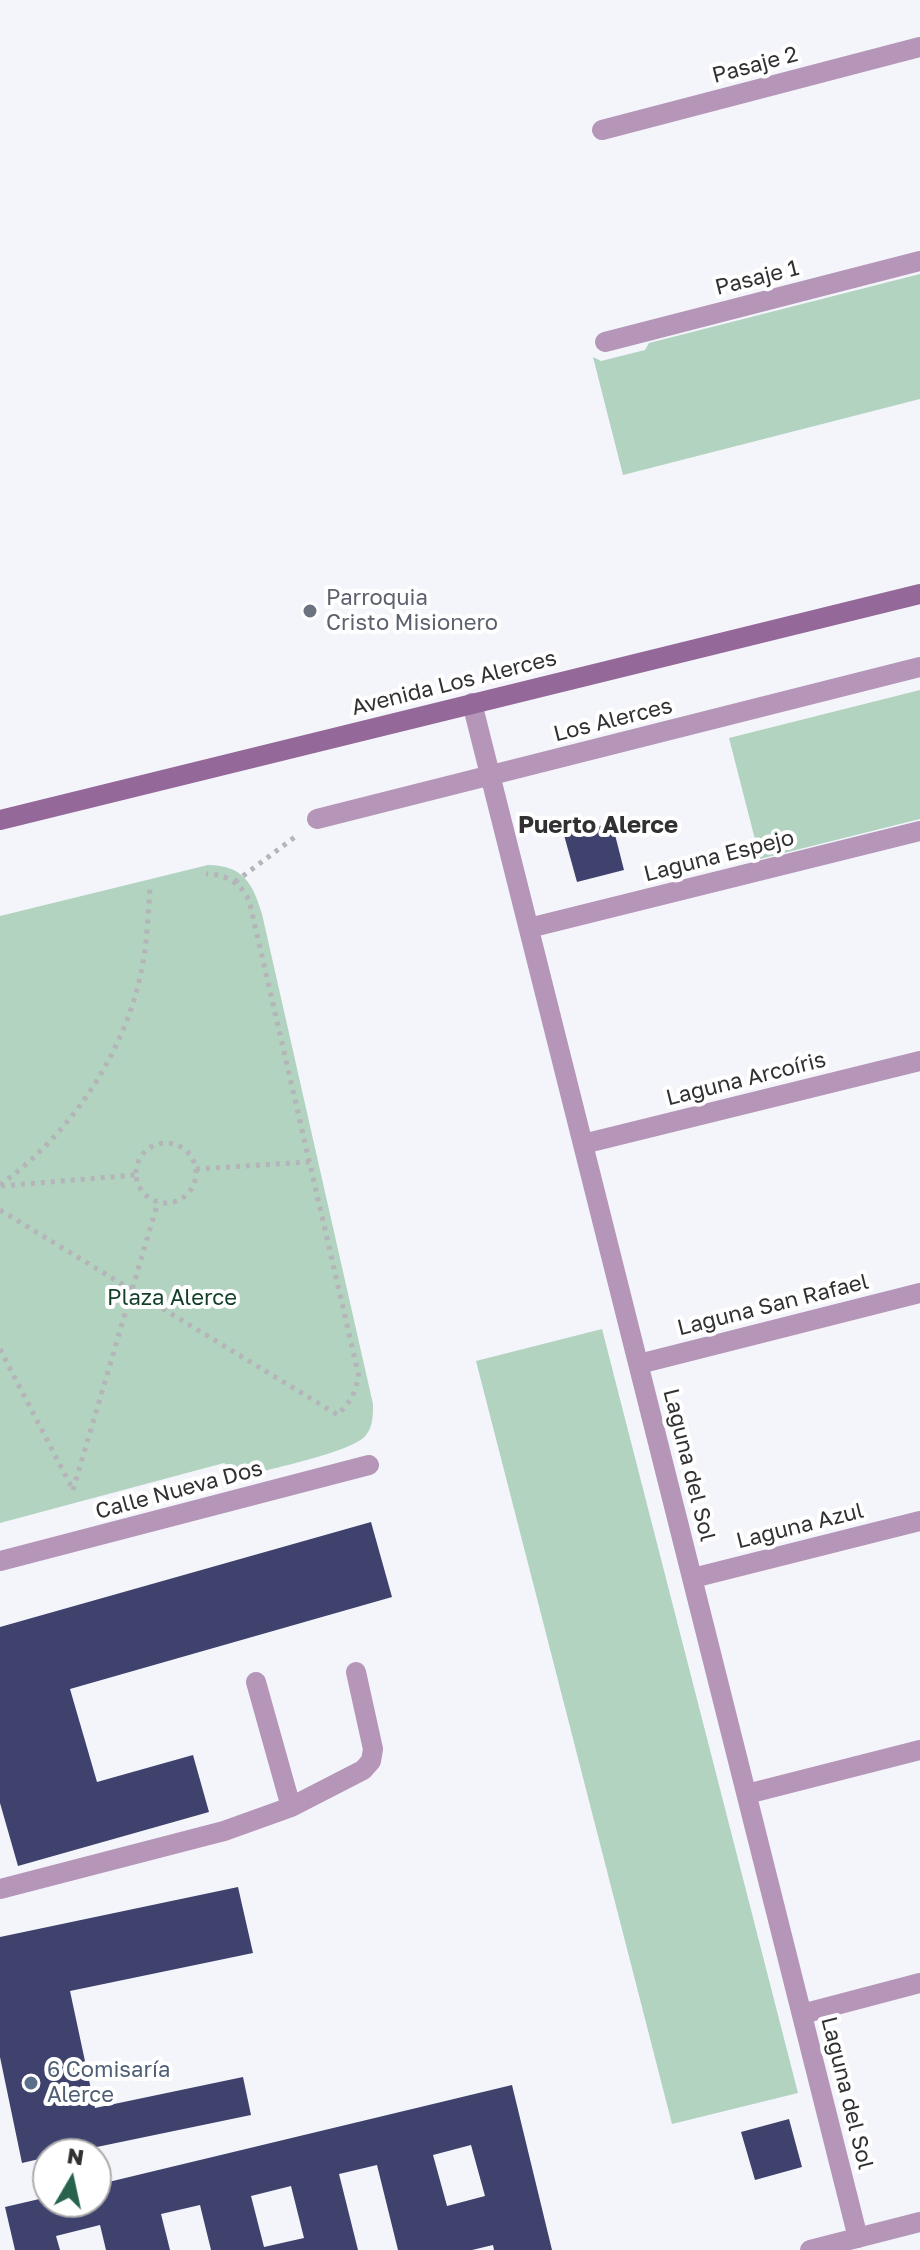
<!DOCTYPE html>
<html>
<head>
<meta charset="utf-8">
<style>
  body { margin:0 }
  #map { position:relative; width:920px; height:2250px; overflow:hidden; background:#f4f5fb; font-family:"Golos Text",sans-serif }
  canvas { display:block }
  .north { position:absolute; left:32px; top:2138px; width:80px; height:80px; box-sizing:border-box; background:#fff; border:2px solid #adadad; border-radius:50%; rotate:9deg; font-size:22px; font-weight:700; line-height:32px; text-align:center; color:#313133 }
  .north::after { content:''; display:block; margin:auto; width:28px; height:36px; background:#27634d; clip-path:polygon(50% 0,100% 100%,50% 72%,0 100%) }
</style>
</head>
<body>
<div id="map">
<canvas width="920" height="2250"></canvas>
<div class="north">N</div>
</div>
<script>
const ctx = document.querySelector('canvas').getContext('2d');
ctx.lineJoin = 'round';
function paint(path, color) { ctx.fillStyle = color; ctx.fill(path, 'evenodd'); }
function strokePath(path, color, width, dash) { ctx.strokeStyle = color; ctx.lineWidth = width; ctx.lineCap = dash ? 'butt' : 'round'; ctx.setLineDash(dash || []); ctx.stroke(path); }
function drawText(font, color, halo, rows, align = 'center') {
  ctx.font = font + ' "Golos Text",sans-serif'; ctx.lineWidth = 8; ctx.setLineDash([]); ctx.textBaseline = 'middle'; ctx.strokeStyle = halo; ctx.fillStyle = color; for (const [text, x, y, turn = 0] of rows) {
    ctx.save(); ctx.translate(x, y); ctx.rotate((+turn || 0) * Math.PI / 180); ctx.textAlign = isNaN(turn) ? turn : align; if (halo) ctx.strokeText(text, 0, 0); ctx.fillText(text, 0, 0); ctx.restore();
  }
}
paint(new Path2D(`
  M920,274v125l-297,76 -30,-118 8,4 44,-11 4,-7z
  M920,690v129l-160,40 -31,-121z
  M208,865c35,0 45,19 54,49l111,490c0,11 0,23 -7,31 -11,16 -92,33 -114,39l-16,-2 -12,-9 -224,60v-607z
  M602,1329l196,764 -126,31 -196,-763z`), '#b1d3c0');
paint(new Path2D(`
  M612,823l12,47 -47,12 -13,-47z
  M371,1522l21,75 -322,92 27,93 96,-27 16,57 -191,54 -18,-63v-176z
  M238,1887l15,66 -183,38 25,117 148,-31 8,38 -188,39h-15v3l-26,6 -22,-106v-120z
  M512,2085l40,165h-58l-1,-5 -21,5h-74l-21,-85 -38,9 19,76h-147l-11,-45 -39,9 9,36h-64l-6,-25 -44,11 4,14h-45l-10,-43 43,-10v5h48v-17zM471,2145l14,51 -38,10 -14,-51zM291,2186l13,52 -40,9 -13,-51z
  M789,2119l13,48 -47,13 -14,-48z`), '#3e426d');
strokePath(new Path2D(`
  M235,882l60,-45
  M136 1173a30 30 0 1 1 60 0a30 30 0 1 1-60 0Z
  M196,1169l113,-7
  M0,1185c69,-50 123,-128 141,-212 6,-28 7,-57 9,-85
  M1,1186l134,-11
  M0,1210l338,205 14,-17 7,-21 -110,-477c-9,-17 -23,-26 -43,-26
  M0,1349l73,141
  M73,1490l85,-288`), '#b4b4b9', 5, [4, 6]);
strokePath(new Path2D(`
  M291,1807l72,-37 8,-9 2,-12 -17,-77
  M0,1889l224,-58 67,-24 -35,-125`), '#b596b8', 20);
strokePath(new Path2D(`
  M602,130l318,-83
  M605,342l315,-81
  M472,703l386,1535
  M317,819l603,-152
  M529,928l391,-97
  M583,1144l337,-83
  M639,1364l281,-71
  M0,1561l369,-96
  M693,1578l227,-57
  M747,1794l173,-44
  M802,2014l118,-31
  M810,2250l110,-28`), '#b596b8', 20);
strokePath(new Path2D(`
  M0,820l920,-226`), '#946899', 20);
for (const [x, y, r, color] of [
  [310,611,8,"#6b7280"],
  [31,2083,8,"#5c6f8a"]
]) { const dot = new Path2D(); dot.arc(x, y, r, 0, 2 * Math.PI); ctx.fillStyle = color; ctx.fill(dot); strokePath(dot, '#fff', 3); }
drawText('22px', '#313133', '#fff', [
  ["Pasaje 2",755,65,-15],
  ["Pasaje 1",757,278,-14],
  ["Avenida Los Alerces",454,683,-14],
  ["Los Alerces",613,720,-14],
  ["Laguna Espejo",719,856,-14],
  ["Laguna Arcoíris",746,1079,-14],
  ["Laguna San Rafael",773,1305,-14],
  ["Laguna del Sol",689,1465,76],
  ["Calle Nueva Dos",179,1490,-15],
  ["Laguna Azul",800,1526,-14],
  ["Laguna del Sol",847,2093,76]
]);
drawText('22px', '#5b616d', '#fff', [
  ["Parroquia",326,598],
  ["Cristo Misionero",326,623]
], 'left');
drawText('22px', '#123e2a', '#fff', [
  ["Plaza Alerce",172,1298]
]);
drawText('22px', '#4e5e75', '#fff', [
  ["6 Comisaría",47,2070],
  ["Alerce",47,2095]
], 'left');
drawText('bold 24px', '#313133', '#fff', [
  ["Puerto Alerce",598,825]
]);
</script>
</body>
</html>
